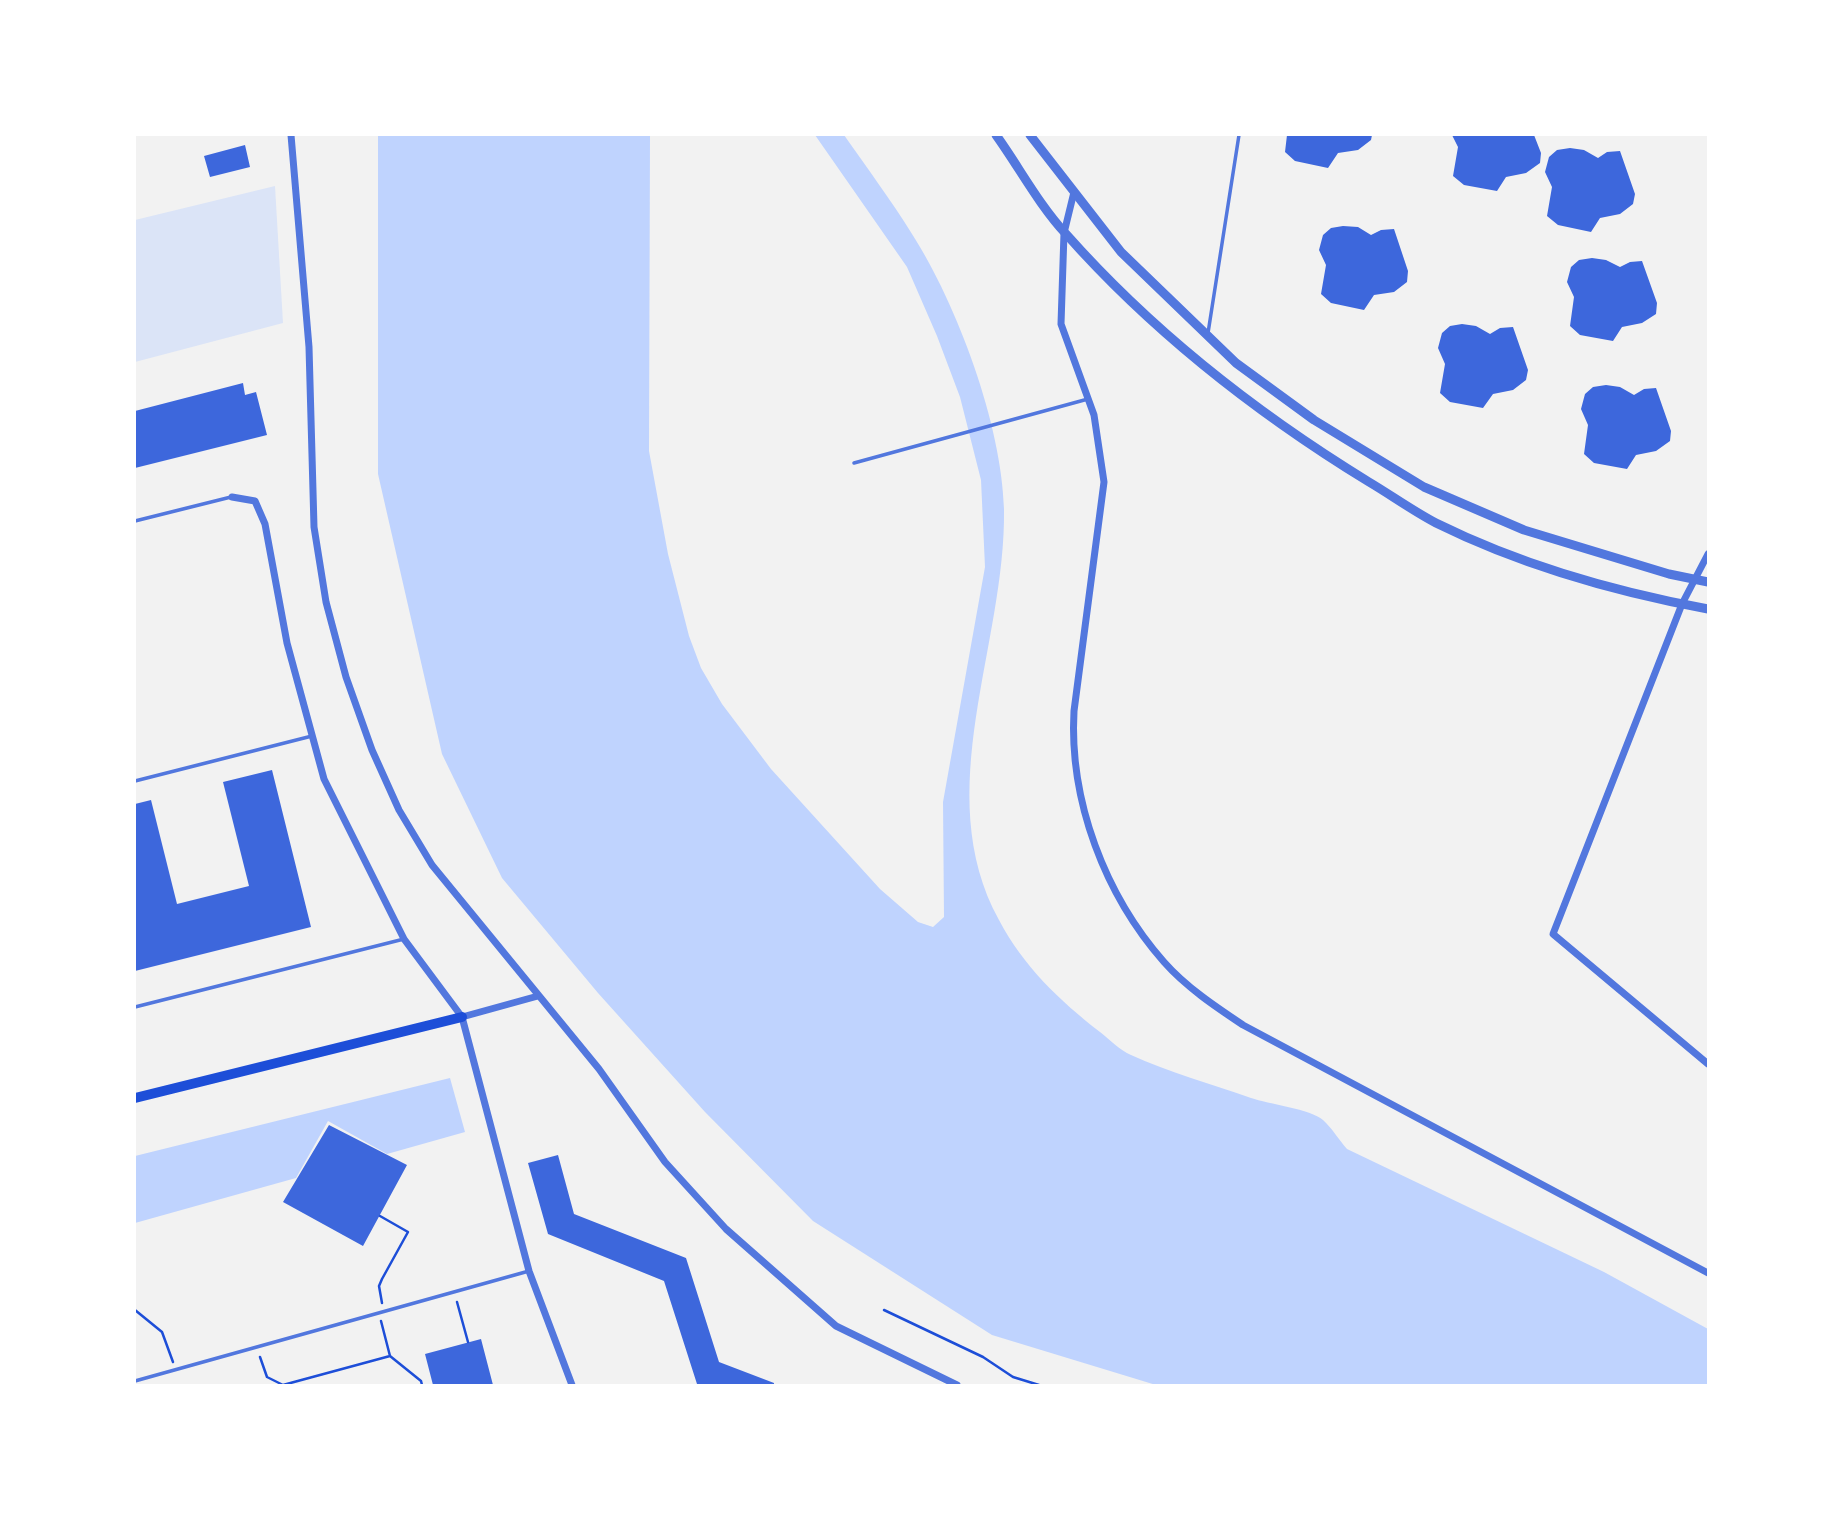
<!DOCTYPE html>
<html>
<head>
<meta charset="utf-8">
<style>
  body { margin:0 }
  #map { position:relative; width:1843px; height:1520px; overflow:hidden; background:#f2f2f2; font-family:"Fira Sans",sans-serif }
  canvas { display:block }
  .frame { position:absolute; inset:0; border:136px solid #fff; pointer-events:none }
</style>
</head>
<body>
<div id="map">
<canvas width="1843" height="1520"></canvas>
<div class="frame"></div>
</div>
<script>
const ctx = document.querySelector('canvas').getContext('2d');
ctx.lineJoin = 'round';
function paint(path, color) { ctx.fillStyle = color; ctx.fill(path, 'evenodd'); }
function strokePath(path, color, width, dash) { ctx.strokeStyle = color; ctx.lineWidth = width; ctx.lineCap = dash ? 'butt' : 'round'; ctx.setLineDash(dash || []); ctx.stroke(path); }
paint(new Path2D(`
  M275,186l8,137 -148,39v-142z`), '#dbe4f7');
paint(new Path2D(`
  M378,135h272l-1,316 19,103 21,82 12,32 21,36 49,65 109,120 38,33 15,5 11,-10 -1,-115 42,-235 -4,-87 -21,-83 -23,-61 -30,-69 -92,-132h29c23,33 47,65 68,99 45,70 90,191 92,275 2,137 -75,282 -5,411 24,46 61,81 101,112 10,8 20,18 31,23 38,17 80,29 120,43 17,6 60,11 72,22 9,8 16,20 24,29l257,123 104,57v56h-552l-164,-50 -179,-114 -108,-109 -107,-119 -96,-115 -60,-124 -64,-280z
  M450,1078l15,54 -78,22 -59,-33 -32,57 -161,45v-67z`), '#bfd3fe');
paint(new Path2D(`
  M1287,135h85l-1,5 -13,10 -20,3 -10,15 -33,-7 -10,-9z
  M1452,135h82l7,18 -1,10 -14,10 -20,4 -9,14 -33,-6 -11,-9 5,-29z
  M245,145l5,22 -40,10 -6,-21z
  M1570,148l14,2 14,8 9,-6 13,-1 15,43 -2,10 -13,10 -20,4 -9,14 -33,-7 -11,-9 5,-29 -7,-15 4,-15 8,-7z
  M1343,226l15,1 13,8 10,-5 13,-1 14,42 -1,11 -13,10 -20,3 -10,15 -33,-7 -10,-9 5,-29 -7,-15 4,-15 8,-7z
  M1592,258l14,2 14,7 10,-5 12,-1 15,42 -1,11 -14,9 -20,4 -9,14 -33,-6 -10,-9 4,-29 -7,-15 4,-15 8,-7z
  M1462,324l14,2 14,8 10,-6 13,-1 15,43 -2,10 -13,10 -20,4 -10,14 -33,-6 -10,-9 5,-29 -7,-16 4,-15 8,-7z
  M243,383l2,12 11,-3 11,43 -132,33v-57z
  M1606,385l14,2 14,8 10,-6 12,-1 15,43 -1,10 -14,10 -20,4 -9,14 -33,-6 -10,-9 4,-29 -7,-16 4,-15 8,-7z
  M272,770l39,157 -176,44v-167l16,-4 26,104 72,-18 -26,-104z
  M329,1125l78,40 -44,81 -80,-44z
  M558,1155l16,59 112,44 33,104 55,21v2l-77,-1 -33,-103 -116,-47 -20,-71z
  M481,1339l12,46h-60l-8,-31z`), '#3d67dc');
strokePath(new Path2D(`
  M380,1216l28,16 -26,47 -3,7 3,17
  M457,1302l11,40
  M135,1310l27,22 11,30
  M884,1310l99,47 30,20 26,8
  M381,1321l9,35 31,25 1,4
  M260,1357l7,20 16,8 107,-29`), '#1d4ed8', 2.5);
strokePath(new Path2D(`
  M1208,333l31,-198
  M854,463l234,-64
  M135,521l96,-24
  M135,781l177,-45
  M135,1007l269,-68
  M135,1381l394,-110`), '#5277de', 3.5);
strokePath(new Path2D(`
  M291,135l18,212 5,180 12,75 20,75 26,73 27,60 33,55 167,204 66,93 61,67 110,97 121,59
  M1074,192l-10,41 -3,91 33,91 10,67 -30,229c-5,90 31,184 90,251 22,25 52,45 79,63l465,248
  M232,497l23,4 10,23 22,119 37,136 80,160 58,78 67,254 43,114
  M1708,554l-26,50 -129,330 155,130
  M462,1017l76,-21`), '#5277de', 7);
strokePath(new Path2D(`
  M996,135c23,32 43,70 70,99 86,97 192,180 303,248 22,13 44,29 67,41 85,42 180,69 272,86
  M1030,135l91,117 115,111 78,57 110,67 100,43 145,44 39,8`), '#5277de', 9);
strokePath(new Path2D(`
  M135,1098l327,-81`), '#1d4ed8', 10);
</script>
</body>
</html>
